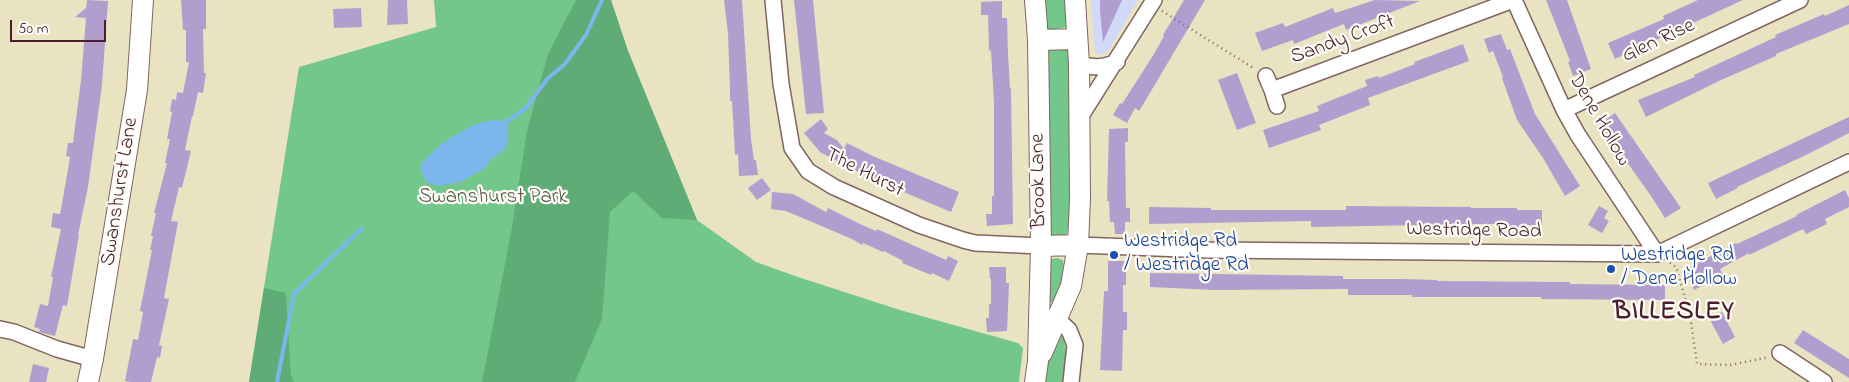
<!DOCTYPE html>
<html>
<head>
<meta charset="utf-8">
<style>
  body { margin:0 }
  #map { position:relative; width:1849px; height:382px; overflow:hidden; background:#eae3c2; font-family:"Indie Flower",sans-serif }
  canvas { display:block }
  .scale { position:absolute; left:10px; top:20px; width:96px; height:22px; box-sizing:border-box; border:2px solid #4a1f2b; border-top:0; padding-left:6px; font-size:15px; line-height:18px; white-space:nowrap; color:#4a1f2b; -webkit-text-stroke:4px #fdfcf7; paint-order:stroke }
</style>
</head>
<body>
<div id="map">
<canvas width="1849" height="382"></canvas>
<div class="scale">50 m</div>
</div>
<script>
const ctx = document.querySelector('canvas').getContext('2d');
ctx.lineJoin = 'round';
function paint(path, color) { ctx.fillStyle = color; ctx.fill(path, 'evenodd'); }
function strokePath(path, color, width, dash) { ctx.strokeStyle = color; ctx.lineWidth = width; ctx.lineCap = dash ? 'butt' : 'round'; ctx.setLineDash(dash || []); ctx.stroke(path); }
function drawText(font, color, halo, rows, align = 'center') {
  ctx.font = font + ' "Indie Flower",sans-serif'; ctx.lineWidth = 4.5; ctx.setLineDash([]); ctx.textBaseline = 'middle'; ctx.strokeStyle = halo; ctx.fillStyle = color; for (const [text, x, y, turn = 0] of rows) {
    ctx.save(); ctx.translate(x, y); ctx.rotate((+turn || 0) * Math.PI / 180); ctx.textAlign = isNaN(turn) ? turn : align; if (halo) ctx.strokeText(text, 0, 0); ctx.fillText(text, 0, 0); ctx.restore();
  }
}
paint(new Path2D(`
  M1091,0h47l-28,48 -6,6 -4,1 -5,-3z`), '#d1d9f9');
paint(new Path2D(`
  M434,0h177l17,51 69,169 59,42 42,15 102,33 118,33 5,5 -4,34h-770l50,-315 137,-40z
  M1041,0h24l2,27 -16,3 -8,-3z
  M1046,43l23,6 1,172 -4,15 -11,3 -7,-6z
  M1057,258l6,2c3,13 -3,32 -10,43l-6,-2v-34l4,-8z
  M1060,334c10,12 4,34 2,48h-18l7,-42z`), '#74c78a');
paint(new Path2D(`
  M576,0h35l17,51 69,169 -35,-2 -29,-27 -23,21 -8,107 -27,63h-93l29,-149 16,-102 21,-77z
  M264,288l22,5 5,83 3,6h-45z`), '#5fac76');
paint(new Path2D(`
  M498,120l7,1 2,3v20l-3,6 -14,10 -5,8 -25,14 -21,4 -13,-4 -6,-15c11,-19 42,-38 62,-45 5,-1 11,-1 16,-2z`), '#7db6ed');
strokePath(new Path2D(`
  M506,122l19,-13 23,-31 16,-13 22,-30 16,-35
  M277,382l17,-88 68,-66`), '#7db6ed', 4);
paint(new Path2D(`
  M87,0l21,1 -6,84 -14,102 -10,48h1l-12,71 -4,-1 -8,31 -16,-4 1,-3 -6,-2 6,-23 8,2 5,-29h-2l10,-48 -10,-2 2,-14 7,1 6,-33 4,-24 -4,-1 2,-13h5l8,-63 5,-62 -11,-1 11,-9z
  M181,0h25v29h-3l1,44h2l-3,20 -5,-1 -5,24h-1l-7,34 6,1 -9,37 -3,-1 -8,34 7,1 -14,76 5,1 -10,46 3,1 -2,12 -3,-1 -6,25h-20l-6,-1 8,-42 5,1 5,-28 -3,-1 12,-61h-2l3,-14h-2l5,-23h-2l13,-50h-2l5,-24h-3l5,-27 -2,-1 2,-12 4,1 1,-8 6,1 6,-31h-3v-32h-3z
  M388,0h19l1,24 -21,1z
  M724,0h18l9,139 3,21h2l2,15 -19,1 -1,-22 -3,1 -3,-54h-2v-11l-2,-56z
  M794,0h19l11,113 -18,1z
  M1100,0h22l-19,42 -3,-31z
  M1184,0h21l-61,103 -5,8 -4,-3 -8,15 -14,-8 7,-12 2,1 32,-50 10,-18 -1,-1z
  M1375,0l45,1 -74,29 -2,-6 -50,20 -1,-4 -31,11 -7,-18 28,-10 2,4 48,-19 2,5z
  M1546,0h21l24,69 -18,7 -5,-14 2,-1z
  M1698,0h45l-128,59 -7,-16 56,-24 -1,-3z
  M1002,1v17h5l1,35 2,36 1,-1 2,136 -26,2 -1,-12h6v-18h2v-93l-3,-53 -2,1 -1,-36h-7v-13z
  M1849,5v19l-73,30v2l-55,24 -75,37 -8,-17 57,-23 -1,-2 82,-38 -1,-2 49,-21 1,2z
  M361,8l1,19 -28,1 -1,-19z
  M1501,34l6,16 3,-1 25,65 45,72 -15,10 -22,-38 -26,-38 -15,-42 1,-1 -10,-26 -4,2 -5,-14z
  M1463,44l6,17 -101,37 2,7 -51,20 2,5 -52,18 -6,-18 56,-19 -2,-5 50,-20 -2,-6 13,-4 1,2 36,-14 -1,-2z
  M1237,73l19,50 -19,7 -19,-50z
  M1615,113l66,95 -16,10 -14,-22 -51,-72z
  M1849,117v16l-41,21 -71,33 1,1 -22,11 -8,-16z
  M821,119l7,10 -4,4 13,7 7,9 3,-6 28,14 84,35 -8,20 -64,-27 1,-2 -32,-12 -36,-19 -16,-19z
  M1128,128v14h-3l1,66h4v14h-5v12h-10l-1,-12h-4l-1,-21h-2l2,-72z
  M762,178l9,12 -14,10 -9,-12z
  M1845,190l4,8v9l-24,12 2,5 -21,10 -3,-5 -54,26v-2l-29,16 3,6 -29,15 -10,-20 52,-27 1,1 60,-28 -1,-1z
  M772,192l21,2 33,18 2,-4 32,16 16,7 1,-2 69,31 2,-4 10,5 -9,20 -17,-8 -1,2 -29,-12 1,-2 -19,-10 -1,1 -20,-9 -1,2 -10,-6 -66,-28 -15,-2z
  M1346,206l125,1v1h46v2h25v15h-23v5h-10v-6h-29l-169,3v-6l-162,3v-17l62,1v2h135z
  M1599,206l9,5 -4,7 5,3 -7,12 -14,-8z
  M1108,261h18v24h-3v27h4v18h-4l-1,41 -22,-1 4,-79h4z
  M989,267h17v16h3l-2,48 -20,1 -1,-14h3v-14h2v-25h-1z
  M1150,273l193,3v3h62l32,1v1l133,1v2l95,1v15l-124,-1v-2h-129v-2h-64v-6l-133,1 -65,-3z
  M1722,312l13,25 -12,7 -14,-26z
  M1803,330l46,29v19l-55,-35z
  M33,364l16,4 -3,14h-17z`), '#b29ece');
const minor = new Path2D(`
  M773,0l8,84 11,64 16,23 26,16 85,38 44,15 12,3 66,3
  M1514,0l50,110 14,25 79,119
  M1079,64c14,4 24,4 38,-2
  M1266,76l6,14 241,-90
  M1272,90l5,16
  M1564,110l236,-110
  M1079,119l75,-119
  M1078,245l131,5 448,4 192,-92
  M1057,319l12,11 6,15 -4,37
  M0,329l14,3 43,17 36,10
  M1780,353l44,29`);
const major = new Path2D(`
  M1038,40l39,-1
  M1041,246l37,-1
  M1042,353l29,-67 7,-41 2,-46 -1,-135 -4,-64
  M88,382l5,-23 44,-269 6,-90
  M1035,382l3,-21 3,-115 -3,-206 -3,-40`);
strokePath(minor, '#826460', 18);
strokePath(major, '#826460', 22);
strokePath(new Path2D(`
  M1162,11l93,58
  M1670,263l6,4 14,48 7,49 33,1 39,-8`), '#826460', 2.5, [1, 4]);
strokePath(minor, '#fff', 15);
strokePath(major, '#fff', 20);
for (const [x, y, r, color] of [
  [1114,255,5,"#1a4fb4"],
  [1611,269,5,"#1a4fb4"]
]) { const dot = new Path2D(); dot.arc(x, y, r, 0, 2 * Math.PI); ctx.fillStyle = color; ctx.fill(dot); strokePath(dot, '#fdfcf7', 2); }
drawText('21px', '#4a1f2b', '#fdfcf7', [
  ["Sandy Croft",1343,41,-20],
  ["Glen Rise",1659,42,-25],
  ["Dene Hollow",1598,120,60],
  ["The Hurst",864,174,27],
  ["Brook Lane",1040,181,-91],
  ["Swanshurst Lane",121,192,-81],
  ["Westridge Road",1474,232,1]
]);
drawText('21px', '#595a4c', '#fdfcf7', [
  ["Swanshurst Park",493,199]
]);
drawText('21px', '#164399', '#fdfcf7', [
  ["Westridge Rd",1124,243],
  ["/ Westridge Rd",1124,267],
  ["Westridge Rd",1621,257],
  ["/ Dene Hollow",1621,281]
], 'left');
ctx.letterSpacing = '1px';
drawText('bold 26px', '#4a1f2b', '#fdfcf7', [
  ["BILLESLEY",1674,314]
]);
ctx.letterSpacing = '0px';
</script>
</body>
</html>
